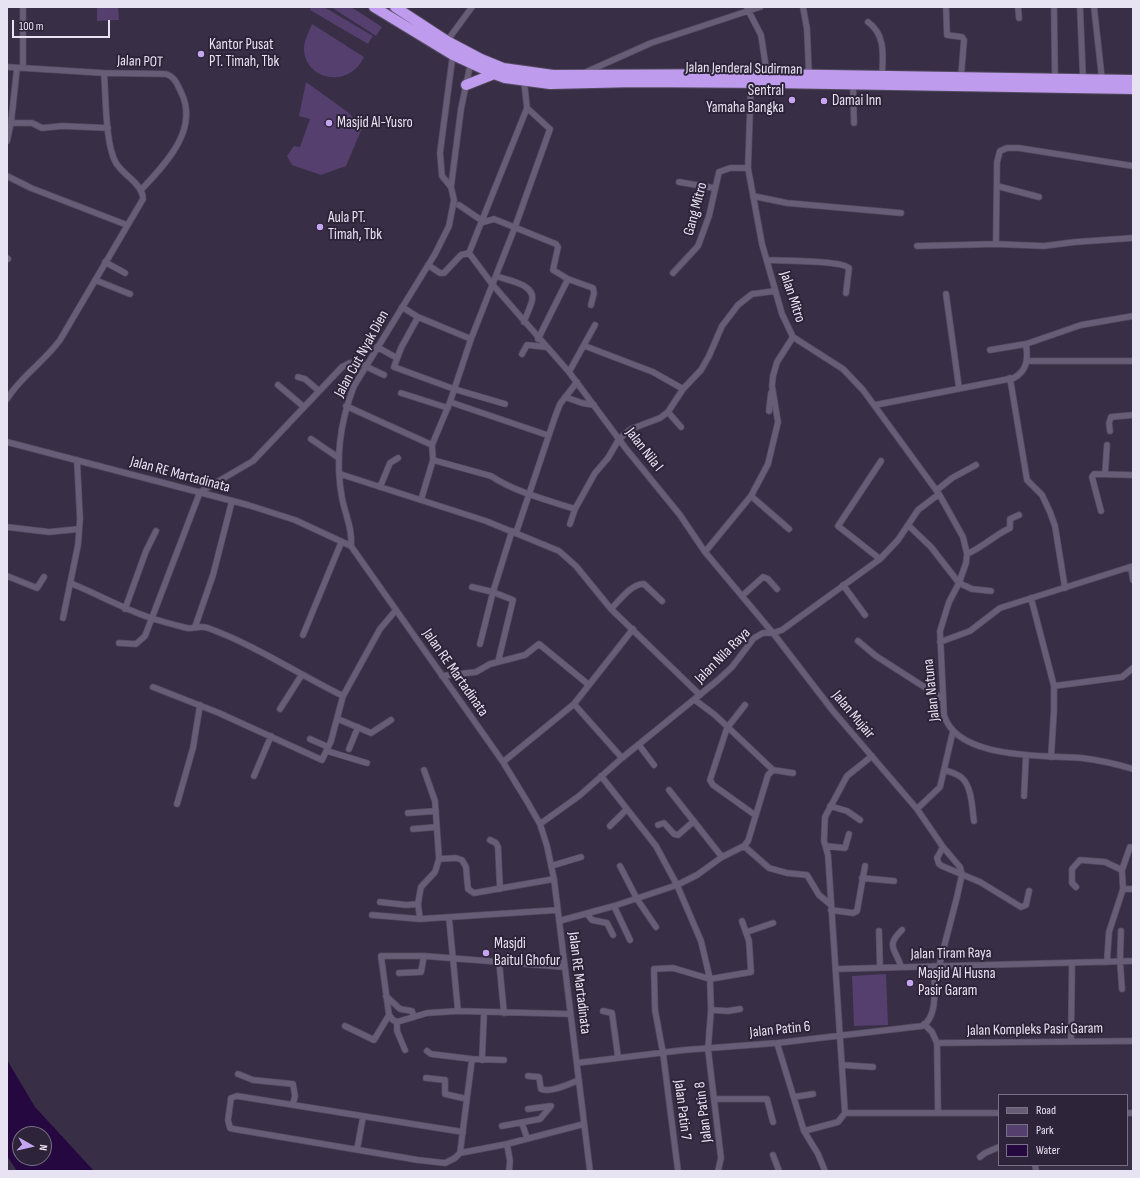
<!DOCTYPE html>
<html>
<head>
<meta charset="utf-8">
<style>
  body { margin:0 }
  #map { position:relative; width:1140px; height:1178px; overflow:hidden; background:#382e45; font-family:"Sofia Sans Condensed",sans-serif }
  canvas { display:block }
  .frame { position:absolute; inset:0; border:8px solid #e8e3f2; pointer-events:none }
  .legend { position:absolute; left:998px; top:1094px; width:130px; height:72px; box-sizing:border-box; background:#2d243a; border:1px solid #787084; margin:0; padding:5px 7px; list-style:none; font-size:12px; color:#e8e3f2 }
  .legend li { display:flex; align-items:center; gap:8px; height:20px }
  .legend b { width:20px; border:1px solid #787084 }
  .north { position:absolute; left:12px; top:1126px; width:40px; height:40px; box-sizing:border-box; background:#2d243a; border:1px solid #787084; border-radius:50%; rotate:98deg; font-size:11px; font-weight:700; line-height:16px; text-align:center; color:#e8e3f2 }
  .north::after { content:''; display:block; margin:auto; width:14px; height:18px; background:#c6a6f0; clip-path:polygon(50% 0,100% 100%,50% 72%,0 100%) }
  .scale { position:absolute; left:12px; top:20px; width:98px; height:18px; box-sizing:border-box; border:2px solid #e8e3f2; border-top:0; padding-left:5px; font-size:12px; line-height:14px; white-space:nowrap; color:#e8e3f2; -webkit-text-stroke:3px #2d243a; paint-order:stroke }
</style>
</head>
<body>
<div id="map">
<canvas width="1140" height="1178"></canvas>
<div class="frame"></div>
<ul class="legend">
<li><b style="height:5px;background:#685d77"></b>Road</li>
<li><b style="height:11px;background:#543f6e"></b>Park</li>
<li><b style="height:11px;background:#260841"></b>Water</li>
</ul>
<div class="north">N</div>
<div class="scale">100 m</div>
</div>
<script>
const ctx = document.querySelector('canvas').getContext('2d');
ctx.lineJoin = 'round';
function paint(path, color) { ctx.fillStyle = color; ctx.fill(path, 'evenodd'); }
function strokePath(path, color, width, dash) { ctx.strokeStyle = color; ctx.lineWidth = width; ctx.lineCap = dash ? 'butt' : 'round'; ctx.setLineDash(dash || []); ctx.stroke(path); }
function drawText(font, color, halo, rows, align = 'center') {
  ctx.font = font + ' "Sofia Sans Condensed",sans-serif'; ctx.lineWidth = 4; ctx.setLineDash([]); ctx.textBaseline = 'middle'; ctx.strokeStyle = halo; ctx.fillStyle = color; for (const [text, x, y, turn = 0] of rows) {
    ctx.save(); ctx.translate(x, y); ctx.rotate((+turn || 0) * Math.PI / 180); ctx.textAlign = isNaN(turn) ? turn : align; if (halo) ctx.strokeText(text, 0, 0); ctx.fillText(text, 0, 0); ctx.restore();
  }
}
paint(new Path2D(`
  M97,7h21l1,13 -22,1z
  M311,7h13l49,29 -5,8 -58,-34z
  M331,7h20l31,20 -6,9z
  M312,24l52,33c-14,32 -61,24 -60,-10 1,-9 5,-15 8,-23z
  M306,82l43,31 13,15 -16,38 -25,9 -29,-10 -5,-9 7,-10 6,1 10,-28 -11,-3z
  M886,974l2,51 -34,1 -2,-50z`), '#543f6e');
paint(new Path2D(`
  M7,1060l28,47 59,64h-77l-10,-15zM20,1134h24v24h-24z`), '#260841');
const street = new Path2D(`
  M23,7v61
  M803,7l4,22 2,46
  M946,7l1,28 15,2 2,3 -3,37
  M1018,7l1,11
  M1054,7l1,72
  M1080,7l3,72
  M1094,7l8,72
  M747,8l14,27 6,39
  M868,22c18,13 15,34 14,54
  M447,41l25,-34
  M7,67l97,6 62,1c9,3 11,10 15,18 19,38 -17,73 -40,98
  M17,68l-6,55h21l10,5 20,-2 46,2
  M584,73l67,-30 109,-36
  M524,81l3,27 -58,145 23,31 77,88 58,78 53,65 25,37 68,81 60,78 84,98 26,38 17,20 2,7 -5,23 -18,69
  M751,82l-3,86 14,76 20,70 11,23 50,32 20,21 76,104 24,43 4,17 -1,9 -7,20 -10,19 -9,29 4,84c13,45 101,40 138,43 17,2 34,6 51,11
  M853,85l1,38
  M7,141l4,-18
  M7,176l24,12 96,37
  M679,182l35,6
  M997,186l42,11
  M451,187l10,-78 10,-48
  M753,196l34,7 114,10
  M459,205l25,17 10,-3 62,25 2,3 -5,23 15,9
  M996,244l1,-82 3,-11 7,-3h12l114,18
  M917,246l79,-2 48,2 31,-4 58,-4
  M7,258l1,1
  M767,260c15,1 74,0 82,8l-3,25
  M105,262l20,11
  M428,265l12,8h4l17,-18 8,-2
  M673,273l25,-27 11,-30 10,-44 11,-4h18
  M496,276c11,4 40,8 36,25 -2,7 -6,15 -8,21
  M95,280l35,14
  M946,294l13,94
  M402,307l16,10 53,22
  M418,317l-17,31 -7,19 60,22 51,15
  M538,339l30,-60 25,9 1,5 -3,12
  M585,346l68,26 30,17
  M377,347l20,11
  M990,350l36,-6 55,-19 52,-9
  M522,354l5,-9 19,2
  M1027,361h106
  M365,366l19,9
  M569,372l26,-47
  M298,377l7,2 14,12
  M1010,378l17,102 15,15 8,17 5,14 10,62
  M278,385l26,22
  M401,393l47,15
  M565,397l17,6 12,2
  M7,399c14,-23 37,-37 53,-59l83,-141c0,-15 -20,-24 -27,-36 -11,-19 -10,-67 -12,-90
  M450,402l97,33
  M875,405l139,-27c14,-8 14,-20 12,-34
  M346,406l86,39
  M769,411l2,-18
  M668,412l13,15
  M1110,431l-1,-8 2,-6 22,-2
  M311,439l28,19
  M7,442l241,63 47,15 56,26 152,216 25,41 12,21 7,22 7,33 36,292
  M433,460l58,16c24,16 56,24 84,33l20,-36 13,-15 11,-19 12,-10 29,-11 8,-6 15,-23 18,-19 8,-14 13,-30 16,-21 14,-11 23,-3
  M340,474l146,47 73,30 17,15 35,43 89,86
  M1105,474l2,-29
  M380,487l10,-24 8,-5
  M937,490l15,-12 24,-13
  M751,496l38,33
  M421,500l12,-40 -1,-15 18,-43 21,-63 44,-112 35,-98 -23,-21
  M1101,511l-9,-34 2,-3 39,1
  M570,524l5,-15
  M908,525l23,22 28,36 13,6 19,2
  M7,527l42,5 30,-3
  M516,533l39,-116 5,-13 17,-22
  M351,546c2,-16 -6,-32 -9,-48 -7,-38 -2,-76 12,-112l81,-132 14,-28 5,-26 -3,-13 -9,-11 -2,-23 13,-100
  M705,552l46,-56 17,-32 10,-42 -6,-36 1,-10 4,-14 16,-25
  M967,554c16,-7 28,-19 43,-26v-9l9,-4
  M880,559l-42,-33 43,-65
  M1131,567l2,13
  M7,576l30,12 7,-11
  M70,583c28,11 53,26 81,35 12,4 24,7 36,10 7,1 13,-3 21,0 47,17 90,46 135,68
  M843,585l22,30
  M472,587l21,5 20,8 -15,62
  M742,596l21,-19 5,2 9,10
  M1031,598l23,88v24l-3,47
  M125,609l21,-58 10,-20
  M611,609c8,-8 21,-26 33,-25l18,17
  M63,618l15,-73 2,-26 -3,-59
  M195,627l18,-52 19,-74
  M303,635l38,-92
  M858,641l18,15 67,43
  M940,642l30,-11 30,-23 133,-42
  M119,643l17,1 9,-8 55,-144 53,-31 89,-94 8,-4 16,2
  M480,644l13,-52 19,-61
  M442,676l34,-4 14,-8 35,-9 14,-11 50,41
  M1054,686l68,-9 11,-9
  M153,687l66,26 103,47 9,-19 12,-45 37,-67 16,-19
  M695,700l20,15 58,55
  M574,704l48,54
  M745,705l-18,23 -17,52 3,5 42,30
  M280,709l21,-33
  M338,719l33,14 20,-13
  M310,739l18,8
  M639,745l15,20
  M349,749l9,-22
  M327,751l40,12
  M503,762l71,-58 59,-75
  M945,770c5,2 13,4 17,8 10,9 10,30 12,43
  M254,776l17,-40
  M669,790l53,67
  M1024,796l2,-41
  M177,804l16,-56 7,-43
  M830,806l17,5 13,9
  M917,809l23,-22 13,-56
  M408,813l28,-2
  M540,824l39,-28 43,-38 96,-78 14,-13 22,-29 9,-5h10l9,-3 98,-71 18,-19 20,-30 21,-16
  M658,825l6,-2 10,11 4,1 16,-14
  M610,826l17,-17
  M413,829l24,-2
  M490,840l6,3 2,4 2,42
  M744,846l25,22 18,5 20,2 12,20 11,9
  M826,846l19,2 4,-14
  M943,847l-6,11 2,6 3,2 38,16 41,25 5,-2 3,-14
  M439,859l17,-1 6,2 4,7 2,22 6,4 80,-14
  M551,866l30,-9
  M620,866l17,33 19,28
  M862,878l32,3
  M1076,887l-4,-4v-14l8,-9 25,2 17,8
  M1123,889h10
  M380,902l26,3 12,-1
  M614,906l16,34
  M831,910l22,3 4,-2 8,-45
  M587,914l5,6 15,3 6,12
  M372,915l48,4 138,-9
  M449,918l9,93
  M420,919l-2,-15 2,-12 1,-5 14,-15 4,-13 -4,-58 -11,-31
  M559,921l55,-15 63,-21 -21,-39 -55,-70
  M879,931l1,37
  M1121,931l-1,30 2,28
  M747,932l26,-9
  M424,956h-43l8,59 4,5 4,2 30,-9 31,-2 112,3
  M499,961l5,52
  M1107,962l2,-30 14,-43 -1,-19 8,-23
  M901,967c-4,-17 -17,-20 1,-37
  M836,969l297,-8
  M399,973l22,-1 3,-16 140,11
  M386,996l14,13 12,2 2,6
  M711,1010l17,1 12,-2
  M603,1011l9,2 6,44
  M397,1022v9l8,19
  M924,1024l8,8 5,11 1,70
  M345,1026l29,14 15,-25
  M1071,1041l1,-78
  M777,1043l27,88 14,23 7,17
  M937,1043l196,-2
  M427,1051l4,3 41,5 32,1
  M482,1060l2,-47
  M577,1063l107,-13 93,-7 145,-17c17,-9 12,-43 12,-60
  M842,1065l31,2
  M238,1074l15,6 40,4 2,12 -2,8
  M528,1076l11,1 2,12c10,4 28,-5 38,-9
  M426,1078l19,2v14l22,5
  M794,1097l19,-3
  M714,1099h53l6,23
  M845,1113h154
  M1127,1113h6
  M522,1123l5,15
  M502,1126l38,-7 11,-13 -23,3
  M804,1131l34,-9 7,-9 -17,-258 -4,-14 1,-24 22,-41 25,-20
  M463,1132l-226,-36 -6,2 -3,22 2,8 4,1 184,31 27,3 10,-5 5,-5 12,-94
  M507,1144l3,17 -1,10
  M357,1150l6,-33
  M460,1153l47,-9 77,-20
  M773,1155l6,16
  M980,1157l5,-4 14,-6
  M1035,1165l1,6
  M678,1171l-15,-118 -8,-43 -1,-41 19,-1 37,11 41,-7 -2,-31 -7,-20
  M718,1171l3,-13 -13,-109 3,-39 -1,-31 -9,-38 -24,-56 20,-10 25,-18 22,-11 4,-5 20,-66 5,-5 20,3`);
const highway = new Path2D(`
  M374,7l79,48 41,19 11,4 45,6 86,-2 137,1 360,6
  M395,7l52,34 34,18 22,9 50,7 214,-1 366,6
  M466,85l28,-11`);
strokePath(street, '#534b5f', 7);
strokePath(highway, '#534b5f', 12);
strokePath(street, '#685d77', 5.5);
strokePath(highway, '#be9bed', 10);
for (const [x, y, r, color] of [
  [201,54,4,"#c6a6f0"],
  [792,100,4,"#c6a6f0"],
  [824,101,4,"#c6a6f0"],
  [329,123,4,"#c6a6f0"],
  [320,227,4,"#c6a6f0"],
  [486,953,4,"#c6a6f0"],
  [910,983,4,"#c6a6f0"]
]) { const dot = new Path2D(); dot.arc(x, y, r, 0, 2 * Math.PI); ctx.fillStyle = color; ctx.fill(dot); strokePath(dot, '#2d243a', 1.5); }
drawText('15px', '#e8e3f2', '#2d243a', [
  ["Kantor Pusat",209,45],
  ["PT. Timah, Tbk",209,62],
  ["Sentral",784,91,"right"],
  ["Yamaha Bangka",784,108,"right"],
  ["Damai Inn",832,101],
  ["Masjid Al-Yusro",337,123],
  ["Aula PT.",328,218],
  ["Timah, Tbk",328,235],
  ["Masjdi",494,944],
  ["Baitul Ghofur",494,961],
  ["Masjid Al Husna",918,974],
  ["Pasir Garam",918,991]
], 'left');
drawText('15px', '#e8e3f2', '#2d243a', [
  ["Jalan POT",140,62,2],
  ["Jalan Jenderal Sudirman",744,69,1],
  ["Gang Mitro",696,209,-75],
  ["Jalan Mitro",792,297,72],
  ["Jalan Cut Nyak Dien",362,354,-61],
  ["Jalan Nila I",644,450,52],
  ["Jalan RE Martadinata",180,475,15],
  ["Jalan Nila Raya",723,656,-45],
  ["Jalan RE Martadinata",455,673,55],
  ["Jalan Natuna",932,690,-96],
  ["Jalan Mujair",853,715,50],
  ["Jalan Tiram Raya",951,954,-1],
  ["Jalan RE Martadinata",579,983,83],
  ["Jalan Patin 6",780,1030,-6],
  ["Jalan Kompleks Pasir Garam",1035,1030,-1],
  ["Jalan Patin 7",682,1110,83],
  ["Jalan Patin 8",704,1112,-97]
]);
</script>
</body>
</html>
